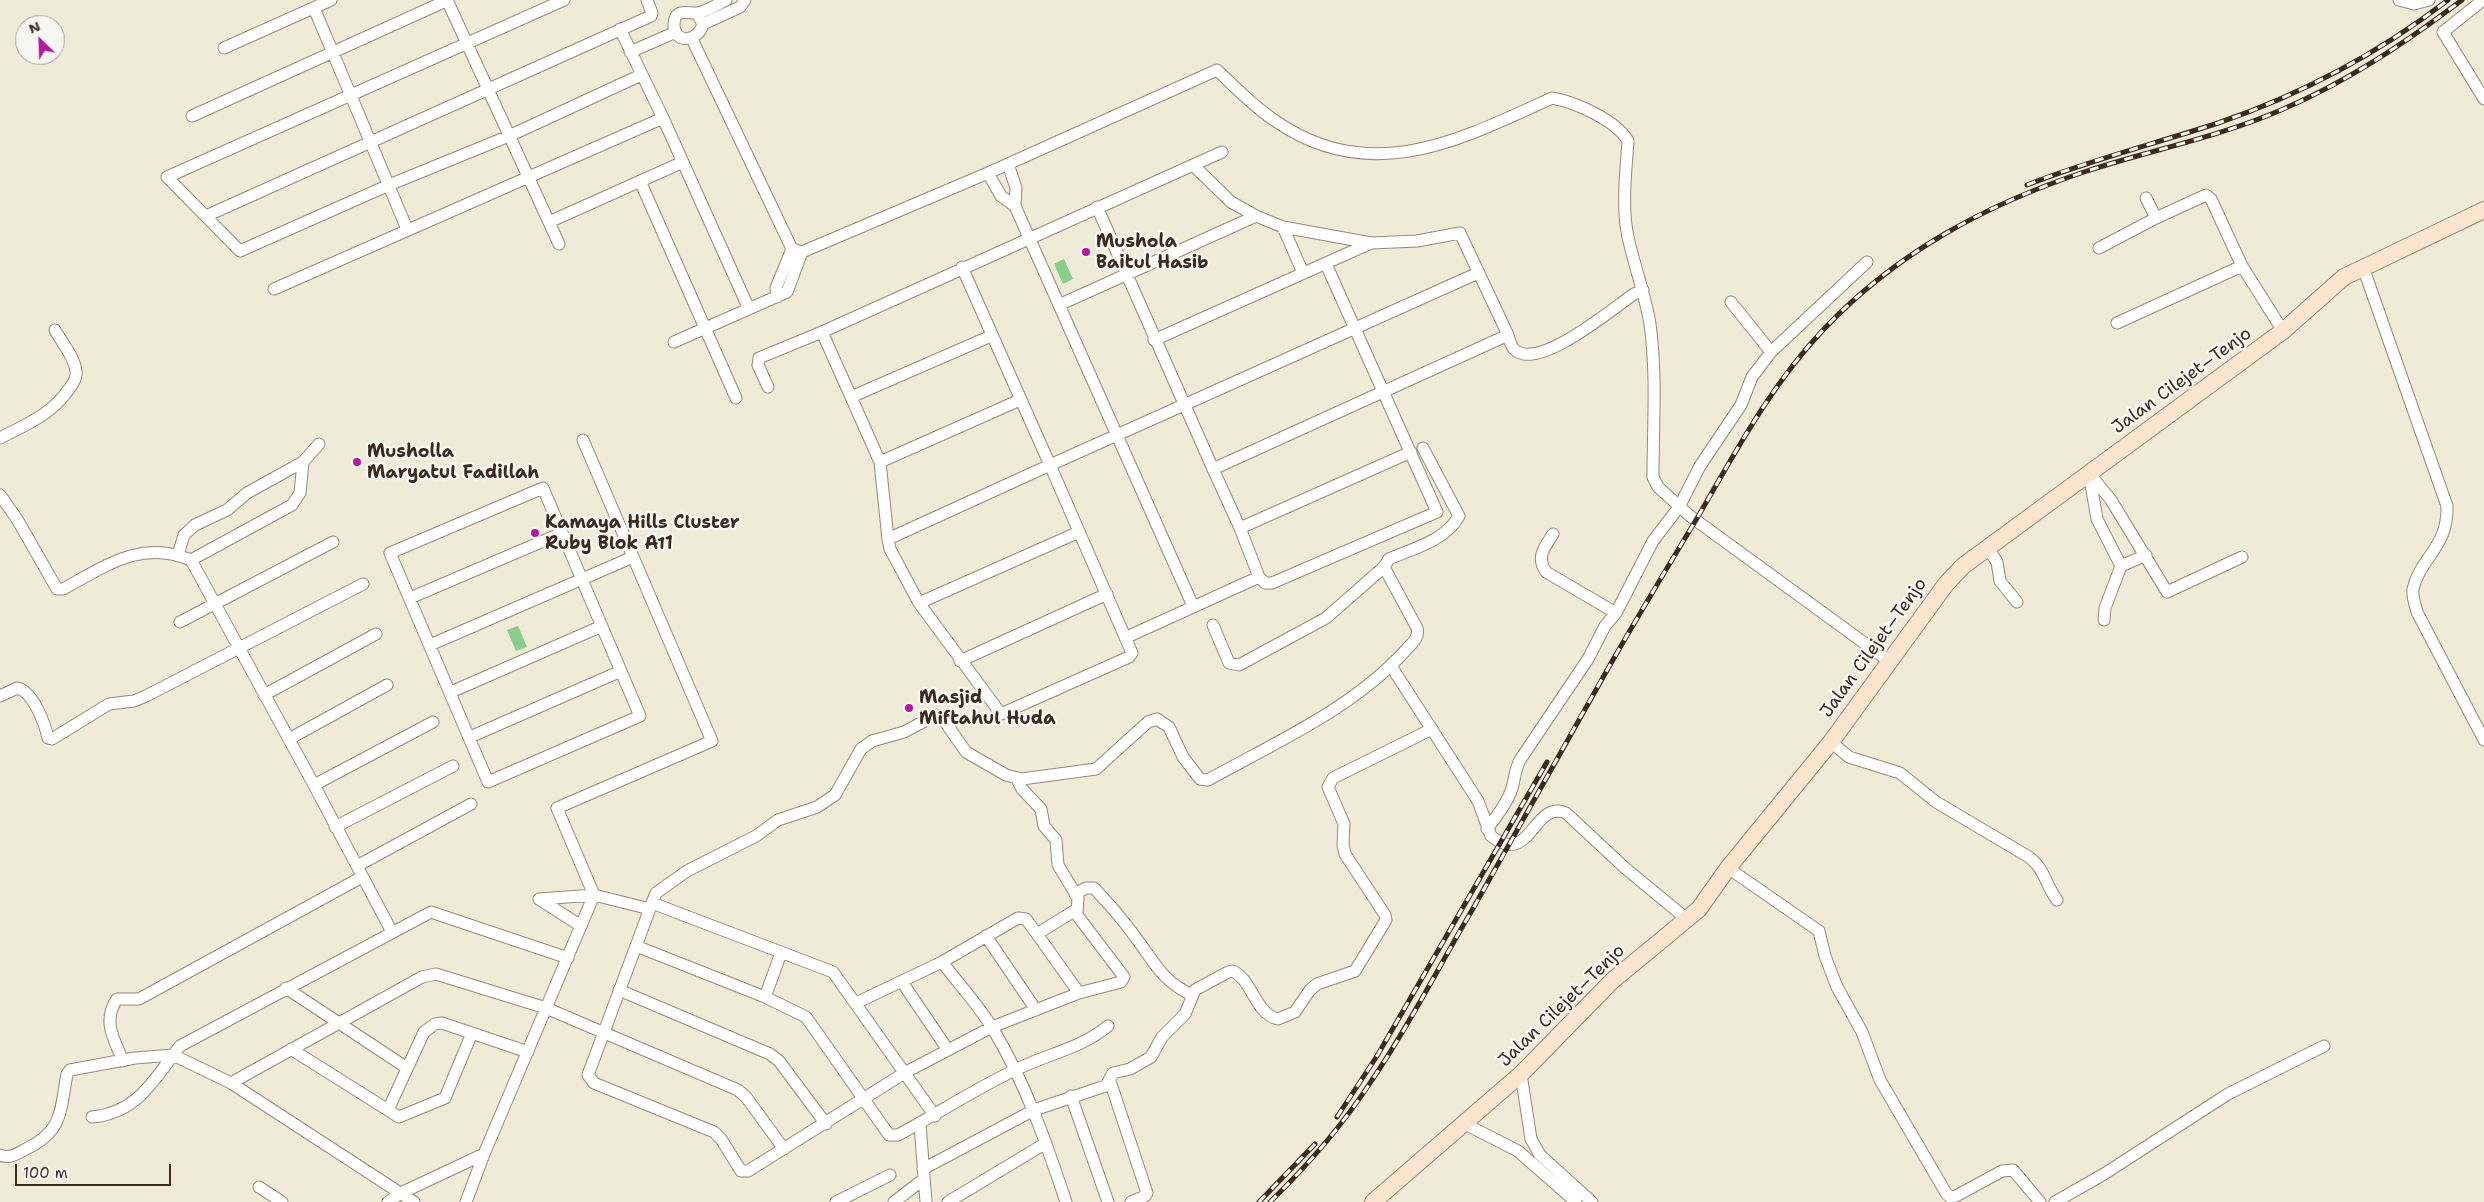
<!DOCTYPE html>
<html>
<head>
<meta charset="utf-8">
<style>
  body { margin:0 }
  #map { position:relative; width:2484px; height:1202px; overflow:hidden; background:#efebd7; font-family:"Shantell Sans",sans-serif }
  canvas { display:block }
  .north { position:absolute; left:15px; top:15px; width:50px; height:50px; box-sizing:border-box; background:#f6f6f2; border:1px solid #aba49d; border-radius:50%; rotate:336deg; font-size:14px; font-weight:700; line-height:20px; text-align:center; color:#3b2a1e }
  .north::after { content:''; display:block; margin:auto; width:18px; height:22px; background:#b5179e; clip-path:polygon(50% 0,100% 100%,50% 72%,0 100%) }
  .scale { position:absolute; left:15px; top:1164px; width:156px; height:22px; box-sizing:border-box; border:2px solid #3b2a1e; border-top:0; padding-left:6px; font-size:15px; line-height:18px; white-space:nowrap; color:#3b2a1e; -webkit-text-stroke:4px #f6f6f2; paint-order:stroke }
</style>
</head>
<body>
<div id="map">
<canvas width="2484" height="1202"></canvas>
<div class="north">N</div>
<div class="scale">100 m</div>
</div>
<script>
const ctx = document.querySelector('canvas').getContext('2d');
ctx.lineJoin = 'round';
function paint(path, color) { ctx.fillStyle = color; ctx.fill(path, 'evenodd'); }
function strokePath(path, color, width, dash) { ctx.strokeStyle = color; ctx.lineWidth = width; ctx.lineCap = dash ? 'butt' : 'round'; ctx.setLineDash(dash || []); ctx.stroke(path); }
function drawText(font, color, halo, rows, align = 'center') {
  ctx.font = font + ' "Shantell Sans",sans-serif'; ctx.lineWidth = 5; ctx.setLineDash([]); ctx.textBaseline = 'middle'; ctx.strokeStyle = halo; ctx.fillStyle = color; for (const [text, x, y, turn = 0] of rows) {
    ctx.save(); ctx.translate(x, y); ctx.rotate((+turn || 0) * Math.PI / 180); ctx.textAlign = isNaN(turn) ? turn : align; if (halo) ctx.strokeText(text, 0, 0); ctx.fillText(text, 0, 0); ctx.restore();
  }
}
paint(new Path2D(`
  M1064,259l9,20 -10,5 -9,-20z
  M518,626l9,21 -11,4 -9,-21z`), '#8acf89');
const street = new Path2D(`
  M447,0l112,244
  M564,0l-397,177 73,74 149,-66 120,-49 132,-61
  M2399,0l15,4 15,-4
  M2483,0l-40,32 41,67
  M314,8l93,221
  M697,13l6,11c-5,19 -30,20 -29,0 1,-17 15,-10 24,-11 9,-2 20,-9 28,-13
  M703,24l37,-17 5,-7
  M692,39l100,210 -16,39 1,9
  M224,48l107,-48
  M630,52l46,-20
  M192,116l256,-116
  M663,118l86,191
  M1008,164l8,24 -1,18 178,400
  M988,173l13,23 14,10
  M640,181l96,217
  M1097,207l116,262 295,-134 -48,-102 -43,8 -46,2 -88,-16 -27,-11 -25,-14 -38,-37
  M206,216l445,-200 1,-3 -5,-13
  M2156,218l50,-23 5,4 31,67
  M549,222l134,-60
  M1283,227l20,46
  M2099,248l57,-30 -10,-20
  M792,249l10,3 186,-79 229,-103c18,17 36,36 57,50 96,67 184,21 278,-22 23,4 64,22 76,43 -2,29 -6,62 -1,91 6,31 18,61 23,92 7,51 3,102 3,153l5,10 32,29 199,145
  M962,267l88,198 428,-192
  M2363,267l84,239c1,42 -26,50 -34,83 -1,8 2,15 4,23l67,128
  M274,289l389,-171 -43,-89
  M1061,304l195,-88
  M2117,323l125,-57 41,65
  M822,332l58,130 8,77 2,10 29,54 82,111 128,-57 3,-4 -82,-188 -162,74
  M1508,335c1,4 3,11 6,14 23,24 99,-41 120,-55l9,-4
  M1154,340l217,-97
  M674,342l113,-50 15,-40
  M1771,352l96,-90
  M768,387l-10,-22 1,-7 63,-26 400,-180
  M851,397l140,-61
  M0,438c27,-14 51,-23 69,-49 4,-5 8,-11 7,-18 -2,-15 -14,-28 -21,-41
  M880,462l140,-62
  M1213,469l27,59 171,-76
  M2089,473l22,27 56,92 75,-35
  M2089,473l8,46 24,47 -16,42 -1,12
  M543,488l97,228 -152,66 -98,-229z
  M0,495l17,24 40,70h6c43,-23 78,-50 128,-29l123,225 78,147
  M1553,534c-9,14 -17,23 -7,38l70,41
  M1988,548l9,14 3,19 17,21
  M178,555l6,-20 11,-10 32,-15 20,-17 56,-31
  M191,560l101,-55 8,-12 3,-31 16,-18
  M2121,566l25,-11
  M1259,577l6,6h7l165,-71 -111,-248
  M410,598l152,-65
  M919,603l160,-71
  M180,622l153,-80
  M1213,625l16,38 10,2 87,-47 58,-51
  M1127,637l132,-60 -19,-49
  M430,645l203,-88
  M960,661l147,-67
  M1391,666l87,135 13,35c40,32 42,-37 75,-23l59,55 63,52
  M451,692l151,-66
  M264,695l112,-61
  M0,696l17,-8c16,3 28,36 31,50l4,1 57,-35 25,-3 12,-5 217,-112
  M470,737l151,-66
  M289,739l98,-54
  M1831,742l18,15 51,16 36,29 93,55c16,12 16,27 28,43
  M1017,779l5,10 19,20 3,17 12,14 2,25 20,33 -1,15
  M314,785l119,-63
  M335,827l118,-61
  M1487,829c9,-12 19,-24 24,-38 4,-10 3,-20 9,-31l68,-101 17,-33 11,-13 37,-72 26,-34 21,-41 41,-61 11,-28 19,-25 -40,-50
  M357,866l114,-62
  M1728,868l91,63 6,25 12,31 25,45 18,48 66,113 4,4 6,-1 46,-25 11,-1 27,32
  M1075,894l11,-6h8c15,16 30,33 42,50 19,25 26,43 56,57
  M539,899l55,-4 -37,-87 155,-67 -129,-301
  M539,899l42,27
  M652,903l4,-10 31,-22 69,-35 22,-16 39,-13 18,-12 26,-46 11,-8 32,-9 32,-17 7,4 23,33 40,23 16,4 74,-10 52,-47 9,-3 12,8 14,30 17,22 8,1c68,-38 144,-71 197,-129 6,-7 15,-13 12,-23l-33,-61 5,-8c25,-11 56,-18 70,-43l-36,-68
  M1037,934l42,59
  M986,936l50,74
  M636,946l129,51 41,20 83,118h9c39,-21 77,-46 117,-65 32,-16 65,-21 93,-44
  M942,962c17,22 37,44 51,67 33,55 53,113 73,173
  M902,982l46,68
  M286,988l121,80
  M619,990l151,64 9,7 47,63
  M765,997l16,-44
  M856,1003l86,-41 76,-44 8,1 11,15 37,-23 50,66 -3,5 -42,11 -87,34 -86,45 -158,99h-7l-20,-32 -7,-7 -120,-49 -6,-8 64,-172 181,69 102,144
  M291,1049l97,61 36,-78 11,-8 7,-1 86,29
  M123,1061c-9,-22 -21,-40 -6,-62h22l223,-122
  M1521,1074l10,65 9,16 52,47
  M231,1083l191,-106 14,-3 110,34 192,82 8,7 38,52
  M1107,1084l6,-11 17,-4 21,-12 11,-20 23,-23 10,-24 33,-18 5,-1c20,10 22,43 45,48l17,-7 15,-22 7,-6 38,-13 31,-51 -1,-5 -40,-61 -2,-9 1,-21 -16,-37 5,-9 99,-49
  M1071,1096l37,106
  M388,1110l11,7 46,-19 27,-65
  M92,1117c46,-4 62,-38 88,-71l251,-134 137,46
  M920,1124l6,78
  M1465,1124l53,27 58,51
  M0,1155c10,4 17,-1 26,-6 37,-18 34,-37 41,-75l3,-4 65,-12 38,-3 58,28 183,119
  M923,1169l111,-59 77,-26 36,109 -2,3 -14,6
  M259,1187l23,15
  M388,1202l13,-9 83,-39
  M466,1202l18,-48 110,-259 56,14
  M836,1202l54,-27
  M894,1202l30,-23
  M948,1202l98,-59
  M2055,1202l49,-28 124,-80 96,-48`);
const secondary = new Path2D(`
  M1373,1202l148,-128 91,-93 87,-72 29,-41 103,-126 115,-158 17,-18 320,-235 61,-54 140,-67`);
strokePath(street, '#958a7a', 13);
strokePath(secondary, '#958a7a', 18);
strokePath(street, '#fff', 11);
strokePath(secondary, '#fce5cf', 16);
const rail = new Path2D(`
  M2027,185c63,-25 127,-41 191,-62 82,-28 161,-70 230,-123
  M1337,1117l40,-61 170,-294
  M1259,1202l56,-58
  M1270,1202c38,-37 73,-77 102,-122 37,-54 66,-112 99,-168 47,-82 92,-165 139,-247 28,-49 57,-97 86,-145 39,-67 74,-134 128,-191 73,-77 163,-125 263,-158 64,-21 132,-34 194,-61 66,-28 124,-67 181,-110`);
strokePath(rail, '#3b2a1e', 5);
strokePath(rail, '#f6f6f2', 3, [9]);
for (const [x, y, r, color] of [
  [1086,252,5,"#b5179e"],
  [357,462,5,"#b5179e"],
  [535,533,5,"#b5179e"],
  [909,708,5,"#b5179e"]
]) { const dot = new Path2D(); dot.arc(x, y, r, 0, 2 * Math.PI); ctx.fillStyle = color; ctx.fill(dot); strokePath(dot, '#f6f6f2', 2); }
drawText('bold 18px', '#3b2a1e', '#f6f6f2', [
  ["Mushola",1096,242],
  ["Baitul Hasib",1096,263],
  ["Musholla",367,452],
  ["Maryatul Fadillah",367,473],
  ["Kamaya Hills Cluster",545,523],
  ["Ruby Blok A11",545,544],
  ["Masjid",919,698],
  ["Miftahul Huda",919,719]
], 'left');
drawText('18px', '#3b2a1e', '#f6f6f2', [
  ["Jalan Cilejet–Tenjo",2182,381,-36],
  ["Jalan Cilejet–Tenjo",1874,648,-54],
  ["Jalan Cilejet–Tenjo",1562,1006,-44]
]);
</script>
</body>
</html>
